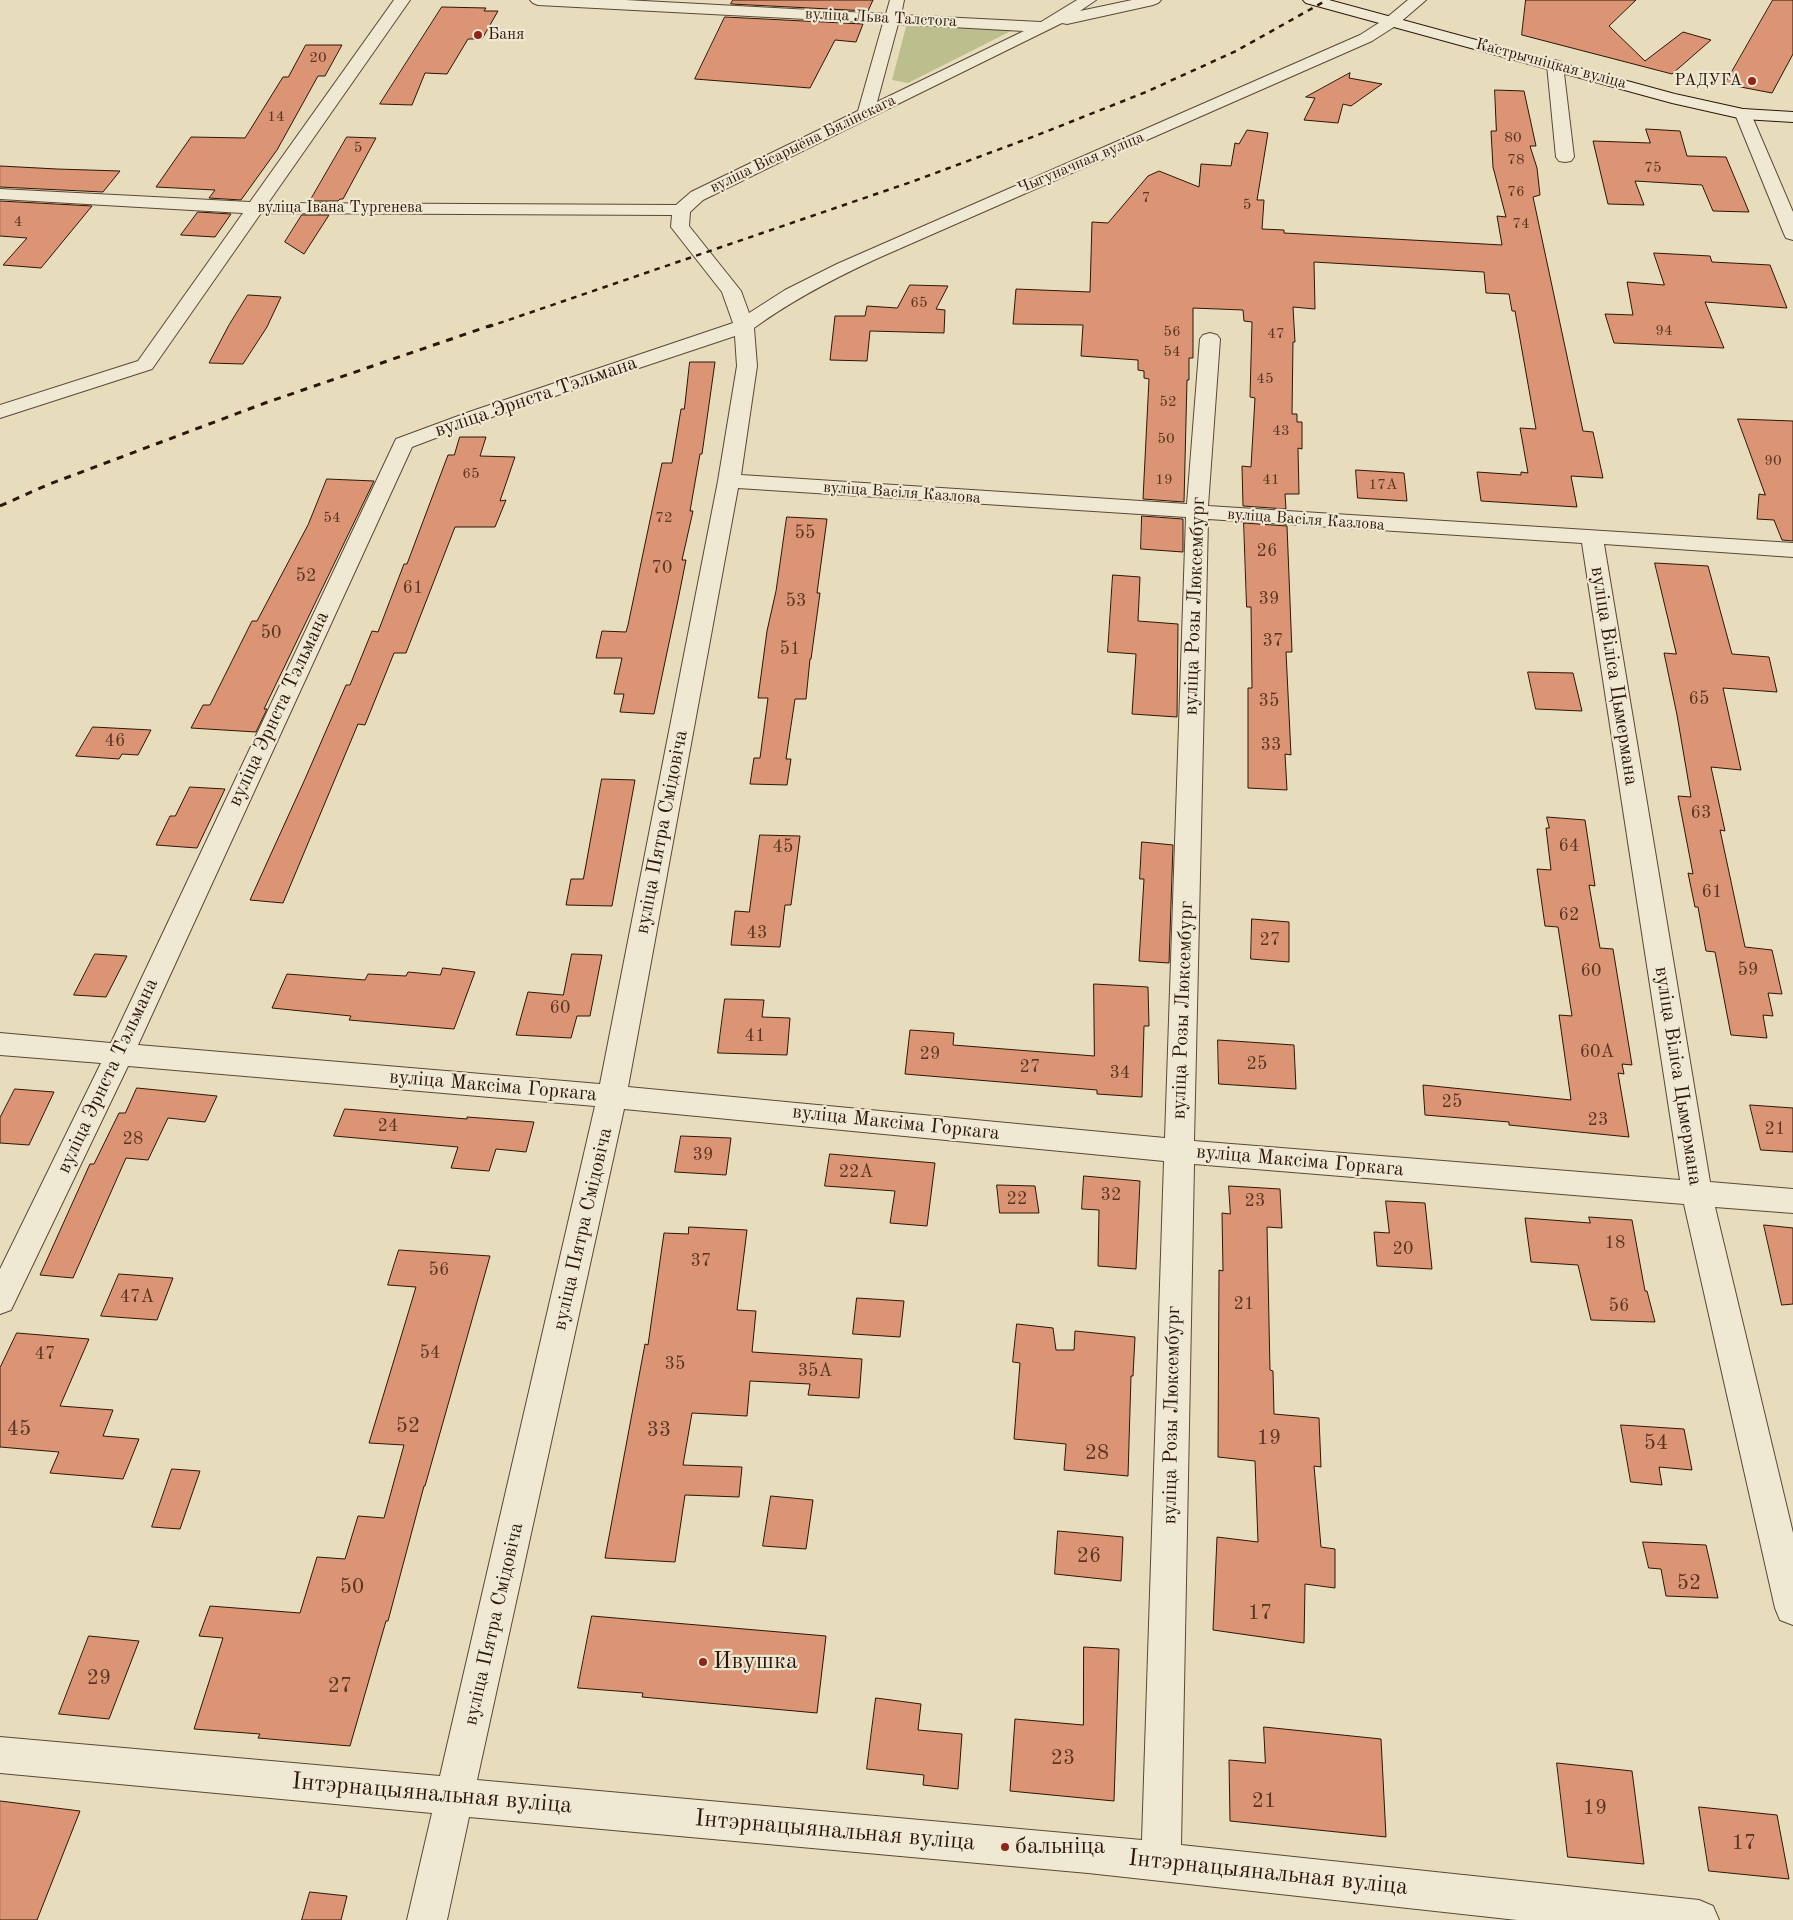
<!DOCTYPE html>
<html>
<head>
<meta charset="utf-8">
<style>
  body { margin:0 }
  canvas { display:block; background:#e7dcbc }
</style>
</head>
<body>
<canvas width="1793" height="1920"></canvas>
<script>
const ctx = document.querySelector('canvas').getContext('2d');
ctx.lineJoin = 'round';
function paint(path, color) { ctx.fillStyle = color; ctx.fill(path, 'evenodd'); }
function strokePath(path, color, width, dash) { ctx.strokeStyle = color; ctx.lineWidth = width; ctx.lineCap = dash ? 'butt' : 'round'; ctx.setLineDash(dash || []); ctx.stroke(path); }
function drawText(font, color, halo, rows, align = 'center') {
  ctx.font = font + ' "Old Standard TT",serif'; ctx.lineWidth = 4.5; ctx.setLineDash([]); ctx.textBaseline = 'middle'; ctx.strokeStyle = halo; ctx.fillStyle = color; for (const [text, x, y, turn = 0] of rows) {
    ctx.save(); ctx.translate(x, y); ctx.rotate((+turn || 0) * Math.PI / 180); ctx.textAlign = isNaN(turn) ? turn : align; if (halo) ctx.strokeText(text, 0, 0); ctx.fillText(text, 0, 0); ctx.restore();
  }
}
paint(new Path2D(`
  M907,23l108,6 -107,54 -16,-3z`), '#bbbf8d');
const building = new Path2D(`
  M733,0h140l-5,11 -137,-7z
  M1526,0h110l-27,26 36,35 38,-29 28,8 -39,34 -150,-39z
  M1773,0h20v54l-21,39 -47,-9z
  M442,7l44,1 -2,3h14l-16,28h-14l-21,35 -22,-1 -13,32 -32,-1z
  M725,17l138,7 -7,18 -21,-2 -25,48 -115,-9z
  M306,45h36l-17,31h-7l-41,74 -36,50 -32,-2 6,-8 -59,-3 35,-50 54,1 38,-61h5z
  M1350,73l-1,5 33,6 -31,22 -8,-2 -5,19 -34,-3 11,-22 -9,-1z
  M1495,90l29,1 12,55h-6l7,22 3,27 -7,2 50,234 10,1 10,46 -32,-2 6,31 -96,-6 -4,-29 44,3v-3l7,1 -8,-45 16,1 -21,-118h-3l-3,-17 -23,-1 -2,-21 -170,-10 1,47 -22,-2 2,35h-2l-1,72h5v8h5v27l-4,-1 1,46h-14l1,15 -43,-3 -1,-40 9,1 4,-69 -5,-1 2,-75 -8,-1 -1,-11 -50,-2v50h-4v22h-2l-3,122 -41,-3 6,-120 -5,-1v-7l-6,-1v-10l-57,-4 2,-31 -70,-1 3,-35 74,3 2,-70 16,1 40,-47 11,-5 40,16 2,-23 30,2 4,-23 4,1 8,-14 21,3 -11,67h7l-2,29 22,1v3l218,12 -5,-29 9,1 -13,-50 -2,-36h5z
  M1646,129l34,2 7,25 39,1 23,55 -36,-1 -11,-26 -67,-4 9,24 -36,-1 -15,-63 57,2z
  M347,137l29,1 -33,61h-3l-2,2h-28z
  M0,166l57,3 63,2 -17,21 -103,-5z
  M0,201l92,5 -51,62 -38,-3 24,-27 -27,-2z
  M198,212l33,2 -16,23 -34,-2z
  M302,215h27l-25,39 -19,-12z
  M1654,253l56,3 2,6 58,3 17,43 -82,-6 19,46 -110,-5 -9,-29 28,1 -6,-33 37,3z
  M910,285l38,1 -12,23 9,1 -1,23 -74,-2 -3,30 -37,-1 5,-44h30l2,-10 30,2z
  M248,295l33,2 -14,30 -24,37 -34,-1 20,-38z
  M690,362h25l-13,92h-2l-10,57h3l-11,49h4l-9,45 -23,109 -34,-2 4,-18h-10l8,-36h-26l6,-27 24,1 2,-7 34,-162h10l9,-54h3z
  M1738,419l55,2v120l-11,-1 -8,-20 -17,-1 2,-25 6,1z
  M460,437h26l-6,19 35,1 -15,44 6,-1 -11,27h-40l-49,126h-12l-29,72 -7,-1 -75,179 -33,-3 55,-121 41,-94h4l22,-54 6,1 26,-68h3l41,-109h6z
  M1356,470l48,3 3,28 -49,-3z
  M327,479l47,2 -110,228h3l-11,23 -65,-4 12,-23h7l42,-84h5l51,-96z
  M1142,516l41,3v33l-42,-3z
  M787,517l40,2 -10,74h3l-9,66h-1l-4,40h-11l-9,60h5l-4,26 -37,-1 4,-26h6l8,-60h-10l9,-67 9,-40z
  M1244,523l43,3 5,126h-6l5,103 -6,-1 2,36 -39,-2v-100h4l-1,-81h-4z
  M1655,563l53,3 24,88 37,3 8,35 -54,-4 18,82 -30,-3 14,64 -5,-1 25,117 27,3 10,44 -14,-1 5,23 -10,-1 4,23 -36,-3 -16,-83 -9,-1 -8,-44h-3l-7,-34 5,1 -15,-78 13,1 -14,-82 -13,-62 12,1z
  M1113,575l27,2 -2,44 40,3 -1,93 -45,-3 4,-60 -28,-2z
  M1528,672l45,1 9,38 -46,-2z
  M93,727l58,3 -13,25 -16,-1 -3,5 -43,-3z
  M602,779l33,1 -23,126 -46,-1 5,-26h12z
  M190,787l35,2 -28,59 -41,-3 14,-29h5z
  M1547,817l38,3 10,66 -6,-1 11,63 13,1 19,116 -10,-1 2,10 -6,-1 11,64 -120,-12v-3l-84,-7 -2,-30 148,15 -12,-85 13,1 -14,-89 -13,-1 -8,-57 14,1 -5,-42h3z
  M760,835l40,1 -9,69h-6l-5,42 -49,-2 4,-34 14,1z
  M1142,842l31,3 -4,118 -30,-2 5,-82h-4z
  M1252,919l37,3v40l-38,-3z
  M95,954l32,2 -21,41 -32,-2z
  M572,954l30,1 -12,61h-13l-6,22 -55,-3 12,-43 35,3z
  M443,968l32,4 -21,57 -105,-9 2,-4 -79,-8 15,-34 78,6 3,-6 38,2 2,-4 32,3z
  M1094,984l54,3 1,39h-5l-2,71 -45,-3v-4l-192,-16 5,-44 44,3 -1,12 141,11z
  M725,999l39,1 -2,17 28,1 -3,37 -69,-2z
  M1218,1040l76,5 2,44 -77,-5z
  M137,1088l80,8 -12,26 -37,-4 -20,42 -22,-2 -53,120 -33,-3 50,-111h4l25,-51h6z
  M15,1089l39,3 -25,53 -29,-2v-25z
  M1750,1105l43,3v44l-32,-2z
  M345,1109l122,10v-2l67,5 -8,30 -30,-3 -7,22 -38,-3 7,-21 -124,-11z
  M681,1136l50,2 -5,37 -51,-3z
  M830,1154l105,9 -8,63 -37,-3 5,-32 -70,-5z
  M1084,1176l56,5 -4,88 -38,-3 1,-56 -17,-1z
  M997,1185l38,1 4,27h-39z
  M1229,1186l51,3 2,39 -15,-1 3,143 3,1 1,43 45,4 2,49 -7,-1 7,81 14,2v39l-30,-4 -1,59 -91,-13 4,-93 41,5 -3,-81 -37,-4 1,-187 4,1 -1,-58 8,1z
  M1386,1201l39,2 7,66 -55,-3 -3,-34 15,1z
  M1589,1217l43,3 13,71h2l8,31 -64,-2 -13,-55 -47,-3 -6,-44 65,5z
  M1764,1225l29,3v76l-11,1z
  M689,1227l58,3 -10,80 19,1 -4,41 110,7 -3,39 -51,-3 2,-11 -60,-3 -3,35 -55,-3 -9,52 59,2 -3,30 -54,-2 -10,67 -70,-4 40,-214 3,1 16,-112 24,1z
  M399,1250l91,6 -65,230h-1l-36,135h-2l-36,125 -92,-8 2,-4 -66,-5 29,-91 -24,-2 11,-30 90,7 17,-56 28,2 13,-43 26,2 20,-73 -35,-2 47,-156 -28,-2z
  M119,1274l54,4 -16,42 -56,-4z
  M857,1298l47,3 -4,36 -47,-3z
  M1017,1324l36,4 3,22h18l1,-19 60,6 -2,39h-2l-3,100 -64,-6 2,-26 -52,-5 6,-76 -7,-1z
  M17,1333l72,6 -29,67 53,4 -10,26 36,3 -16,40 -73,-6 9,-21 -59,-5v-79z
  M1621,1425l63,4 8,41 -33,-3 3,18 -31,-3z
  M172,1469l28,2 -20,58 -28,-2z
  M771,1496l42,4 -7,49 -43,-3z
  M1058,1531l65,6 -2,44 -66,-7z
  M1643,1542l63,3 12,53 -52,-2 -5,-27 -12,-1z
  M592,1616l234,20 -9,77 -175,-16 1,-4 -65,-5z
  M89,1636l50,5 -30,78 -50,-5z
  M1084,1647l35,2 -5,152 -104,-10 5,-72 68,6z
  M876,1698l45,6 -3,26 44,4 -4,55 -35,-4 1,-10 -57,-6z
  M1264,1727l117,12 5,98 -156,-16 -1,-61 36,3z
  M1557,1763l75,8 12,93 -76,-7z
  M0,1801l80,10 -43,109h-37z
  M1699,1807l78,8 12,64 -80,-8z
  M310,1892l37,4 -6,24h-39z`);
paint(building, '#db9575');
strokePath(building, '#2d1608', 1);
const minor = new Path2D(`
  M394,0h16l-142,203 408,2 15,-13 167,-81 25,-88 -345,-18 -5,-2 -3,-3h95l261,14 4,-14h14l-3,15 140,7 36,-22h19l-16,11 52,-11h29l-3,3 -5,2 -86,19 -5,-1 -359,177 -13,12 -1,14 52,65 8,22 36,-23 52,-26 523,-229 25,-16 23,-19h18l-29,25 -25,16 -496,218c-43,20 -84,41 -122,69l3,38 -16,109 446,29 13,-165 3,-4 7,-2 7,2 3,4 -12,167 585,37v14l-189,-13 106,638 83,7v24l-78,-6 78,326v92l-13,-5 -5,-12 -91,-404 -490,-40 -13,681 518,55 14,6 6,14h-202l-429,-47 -619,-56 -22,103h-40l25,-107 -432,-40v-36l440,39 155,-670 -467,-40 -117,244 -11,4v-45l101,-206 -101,-8v-22l111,10 285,-604 73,-27 264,-89 -11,-31 -51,-65 1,-12 -411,-2 -109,156 -152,49v-13l138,-44 105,-148 -243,-14v-10l250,13zM898,24l126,7 -147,71zM735,336l2,30 -19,115 -118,603 -462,-39 274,-598 71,-27zM738,488l448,29 -21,621 -537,-51zM1208,519l374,24 98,637 -486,-39zM624,1109l540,52 -22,679 -665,-60z
  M1555,60l6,2 2,3 11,92 -3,4 -6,1 -6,-1 -3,-4 -9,-92 2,-3z
  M1743,109l6,1 2,4 42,98v28l-7,-2 -2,-4 -49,-120 2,-4z`);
const secondary = new Path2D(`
  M1303,0h26l346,94 68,15 50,3v10l-50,-3 -71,-16 -366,-100z`);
strokePath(minor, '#5c4835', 2);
strokePath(secondary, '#2d1608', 2);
paint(minor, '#efe8d3');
paint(secondary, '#efe8d3');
strokePath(new Path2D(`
  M488,327l426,-146 121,-45 111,-44 90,-41 91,-51`), '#2d1608', 2.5, [5.5, 5.5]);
strokePath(new Path2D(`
  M0,506l47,-21 218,-82 227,-78`), '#2d1608', 3, [7, 7]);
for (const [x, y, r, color] of [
  [478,35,5,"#8f2418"],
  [1752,81,5,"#8f2418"],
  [703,1662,5,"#8f2418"],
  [1005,1847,5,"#8f2418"]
]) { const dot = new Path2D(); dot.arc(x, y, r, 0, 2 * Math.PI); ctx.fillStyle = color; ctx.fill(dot); strokePath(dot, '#efe8d3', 2); }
drawText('15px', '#583623', null, [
  ["20",318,58],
  ["14",276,117],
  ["80",1513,138],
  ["5",358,148],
  ["78",1516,160],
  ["75",1653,168],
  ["76",1516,192],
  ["7",1146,198],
  ["5",1247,205],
  ["4",18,222],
  ["74",1521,224],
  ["65",919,303],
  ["94",1664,331],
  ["56",1172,332],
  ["47",1276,334],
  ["54",1172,352],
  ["45",1265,379],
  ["52",1168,402],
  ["43",1281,431],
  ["50",1166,439],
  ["90",1773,461],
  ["65",471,474],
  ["19",1164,480],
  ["41",1271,480],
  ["17А",1383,485],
  ["54",332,518],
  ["72",664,518]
]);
drawText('16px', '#2d1608', '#efe8d3', [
  ["вуліца Льва Талстога",881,18,3],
  ["Кастрычніцкая вуліца",1551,64,15],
  ["вуліца Вісарыёна Бялінскага",803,144,-26],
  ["Чыгуначная вуліца",1081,163,-23],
  ["вуліца Івана Тургенева",340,208],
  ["вуліца Васіля Казлова",902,493,4],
  ["вуліца Васіля Казлова",1306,520,4]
]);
drawText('16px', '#2d1608', '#efe8d3', [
  ["Баня",488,35],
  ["РАДУГА",1742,81,"right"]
], 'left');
drawText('18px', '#583623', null, [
  ["55",805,533],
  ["26",1267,551],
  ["70",662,568],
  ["52",306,576],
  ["61",413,588],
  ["39",1269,599],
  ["53",796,601],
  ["50",271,633],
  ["37",1273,641],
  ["51",790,649],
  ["65",1699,699],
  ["35",1269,701],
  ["46",115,741],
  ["33",1271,745],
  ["63",1701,813],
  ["64",1569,846],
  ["45",783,847],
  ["61",1712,892],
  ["62",1569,915],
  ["43",757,933],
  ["27",1270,940],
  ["59",1748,970],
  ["60",1591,971],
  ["60",560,1008],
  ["41",755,1036],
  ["60А",1597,1052],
  ["29",930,1054],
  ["25",1257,1064],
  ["27",1030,1067],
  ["34",1120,1073],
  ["25",1452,1102],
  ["23",1598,1120],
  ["24",388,1126],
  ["21",1775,1129],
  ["28",133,1139],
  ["39",703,1155],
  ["22А",856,1172],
  ["32",1111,1195],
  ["22",1017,1199],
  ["23",1255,1201],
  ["18",1615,1243],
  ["20",1403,1249],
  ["37",701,1261],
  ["56",439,1270],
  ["47А",137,1297],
  ["21",1244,1304],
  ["56",1619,1306],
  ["54",430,1353],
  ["47",45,1354],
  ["35",675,1364],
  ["35А",815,1371]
]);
drawText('20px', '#2d1608', '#efe8d3', [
  ["вуліца Эрнста Тэльмана",536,397,-19],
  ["вуліца Розы Люксембург",1195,606,-88],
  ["вуліца Віліса Цымермана",1614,676,81],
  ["вуліца Эрнста Тэльмана",279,709,-65],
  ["вуліца Пятра Смідовіча",662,832,-79],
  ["вуліца Розы Люксембург",1183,1010,-88],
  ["вуліца Эрнста Тэльмана",108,1076,-65],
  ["вуліца Віліса Цымермана",1678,1076,81],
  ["вуліца Максіма Горкага",493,1086,5],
  ["вуліца Максіма Горкага",896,1123,6],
  ["вуліца Максіма Горкага",1300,1161,5],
  ["вуліца Пятра Смідовіча",583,1229,-77],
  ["вуліца Розы Люксембург",1172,1415,-89],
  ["вуліца Пятра Смідовіча",494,1624,-77]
]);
drawText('21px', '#583623', null, [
  ["52",408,1426],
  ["45",19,1429],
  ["33",659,1430],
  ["19",1269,1438],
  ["54",1656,1443],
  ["28",1097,1453],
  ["26",1089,1556],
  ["52",1689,1583],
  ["50",352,1587],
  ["17",1260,1613],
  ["29",99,1678],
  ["27",340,1686],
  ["23",1063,1758],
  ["21",1264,1801],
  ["19",1595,1808],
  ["17",1744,1843]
]);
drawText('24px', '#2d1608', '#efe8d3', [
  ["Ивушка",713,1662],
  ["бальніца",1015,1847]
], 'left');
drawText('24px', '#2d1608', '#efe8d3', [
  ["Інтэрнацыянальная вуліца",432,1794,5],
  ["Інтэрнацыянальная вуліца",835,1831,5],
  ["Інтэрнацыянальная вуліца",1268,1873,6]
]);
</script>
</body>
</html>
